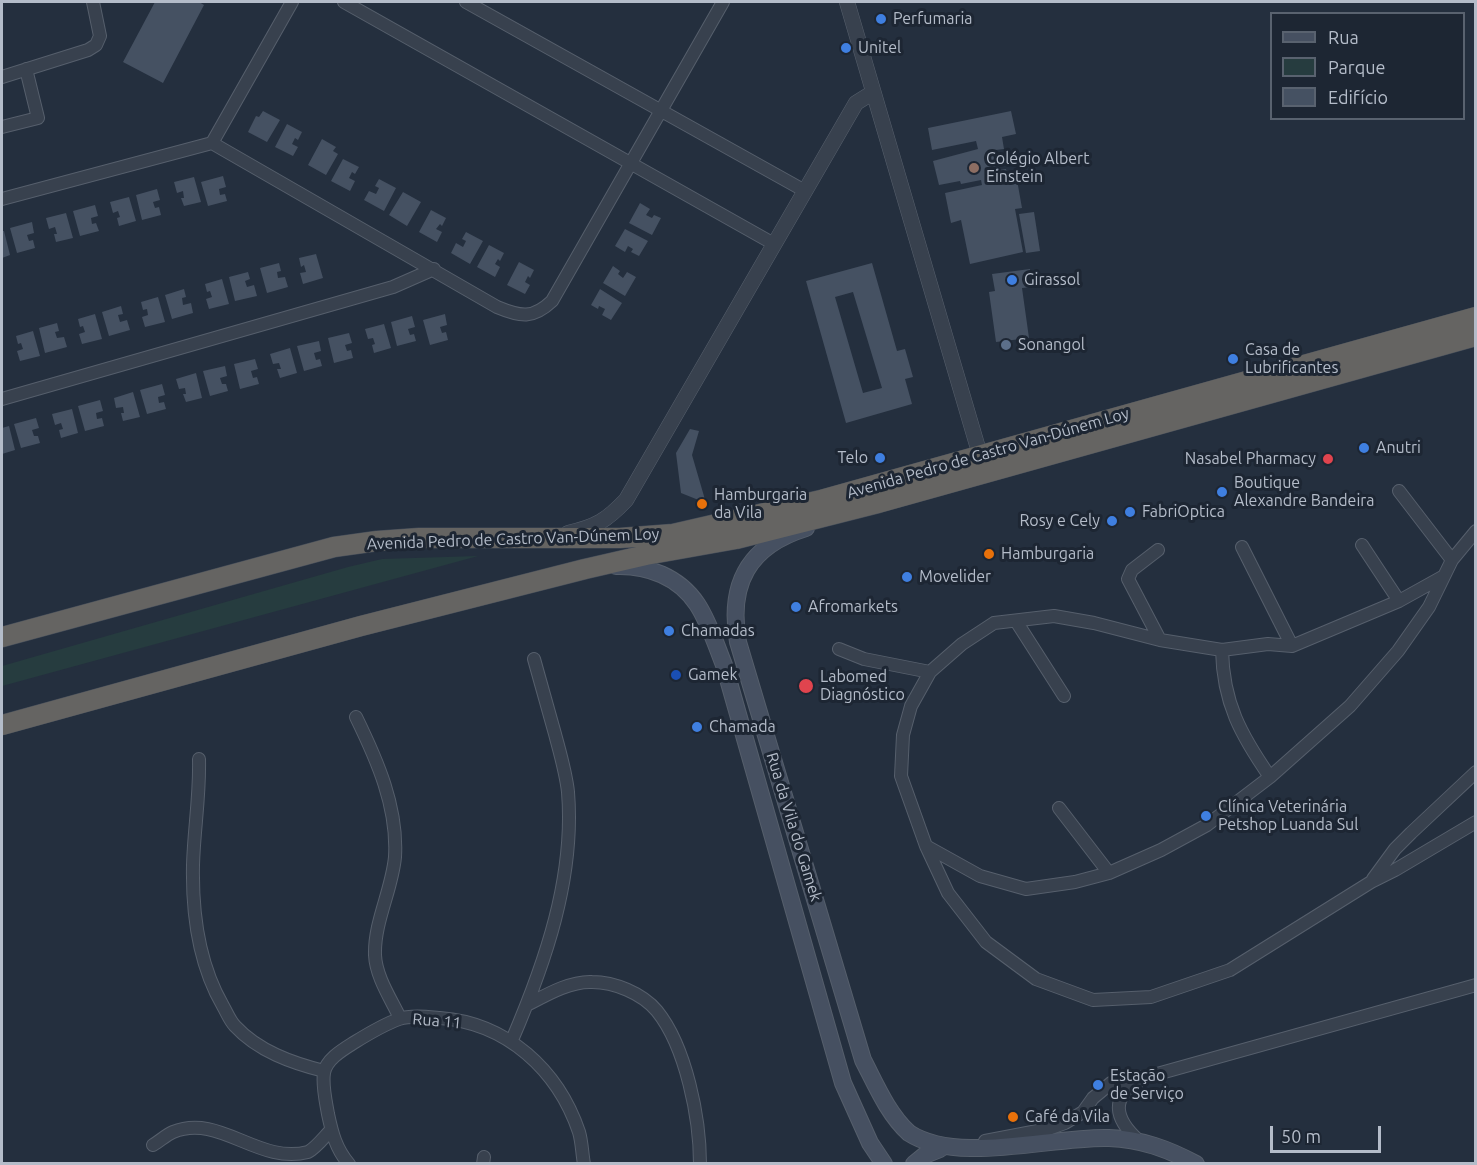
<!DOCTYPE html>
<html>
<head>
<meta charset="utf-8">
<style>
  body { margin:0 }
  #map { position:relative; width:1477px; height:1165px; overflow:hidden; background:#242f3e; font-family:Ubuntu,sans-serif }
  canvas { display:block }
  .frame { position:absolute; inset:0; border:3px solid #b4bcc9; pointer-events:none }
  .legend { position:absolute; left:1270px; top:12px; width:195px; height:108px; box-sizing:border-box; background:#1d2633; border:2px solid #59626f; margin:0; padding:8px 10px; list-style:none; font-size:18px; color:#b4bcc9 }
  .legend li { display:flex; align-items:center; gap:12px; height:30px }
  .legend b { width:30px; border:2px solid #59626f }
  .scale { position:absolute; left:1270px; top:1126px; width:111px; height:27px; box-sizing:border-box; border:3px solid #b4bcc9; border-top:0; padding-left:8px; font-size:18px; line-height:21px; white-space:nowrap; color:#b4bcc9; -webkit-text-stroke:4px #1d2633; paint-order:stroke }
</style>
</head>
<body>
<div id="map">
<canvas width="1477" height="1165"></canvas>
<div class="frame"></div>
<ul class="legend">
<li><b style="height:8px;background:#465061"></b>Rua</li>
<li><b style="height:16px;background:#263c3f"></b>Parque</li>
<li><b style="height:16px;background:#455162"></b>Edifício</li>
</ul>
<div class="scale">50 m</div>
</div>
<script>
const ctx = document.querySelector('canvas').getContext('2d');
ctx.lineJoin = 'round';
function paint(path, color) { ctx.fillStyle = color; ctx.fill(path, 'evenodd'); }
function strokePath(path, color, width, dash) { ctx.strokeStyle = color; ctx.lineWidth = width; ctx.lineCap = dash ? 'butt' : 'round'; ctx.setLineDash(dash || []); ctx.stroke(path); }
function drawText(font, color, halo, rows, align = 'center') {
  ctx.font = font + ' Ubuntu,sans-serif'; ctx.lineWidth = 6; ctx.setLineDash([]); ctx.textBaseline = 'middle'; ctx.strokeStyle = halo; ctx.fillStyle = color; for (const [text, x, y, turn = 0] of rows) {
    ctx.save(); ctx.translate(x, y); ctx.rotate((+turn || 0) * Math.PI / 180); ctx.textAlign = isNaN(turn) ? turn : align; if (halo) ctx.strokeText(text, 0, 0); ctx.fillText(text, 0, 0); ctx.restore();
  }
}
paint(new Path2D(`
  M478,556l-476,130v-20l346,-99 34,-8z`), '#263c3f');
paint(new Path2D(`
  M155,2h44l5,3 -41,78 -40,-21z
  M263,111l17,9 -13,22 -19,-10 8,-16 3,1z
  M1011,111l5,23 -14,3 2,12 -8,1 4,20 6,-1 3,12 8,-1 5,28 -7,1 8,43 -53,12 -9,-44 -10,3 -6,-30 37,-8 -1,-5 -20,4 -1,-3 -21,4 -6,-24 45,-12 -2,-8 -44,9 -4,-22z
  M287,124l15,8 -4,8 -3,-2 -3,6 6,3 -5,9 -18,-9z
  M322,139l14,8 -3,4 5,3 -12,21 -18,-10z
  M343,159l16,8 -4,7 -3,-2 -3,6 6,3 -5,10 -19,-10z
  M223,176l3,11 -7,2 1,6 5,-1 2,7 -19,5 -7,-24z
  M194,177l7,25 -17,4 -3,-8h3l-1,-7 -6,2 -3,-11z
  M379,179l17,9 -12,23 -20,-11 5,-9 7,3 3,-6 -4,-2z
  M157,189l3,11 -7,2 2,6 4,-1 2,8 -19,5 -6,-25z
  M403,192l18,10 -14,24 -18,-11z
  M129,197l7,24 -17,5 -2,-8 3,-1 -2,-6 -5,2 -3,-11z
  M640,203l10,6 -4,6 6,3 2,-3 7,3 -9,17 -23,-12z
  M95,205l3,11 -7,2 1,6 4,-1 3,8 -19,5 -7,-25z
  M431,210l15,8 -4,8 -2,-2 -4,5 6,3 -5,10 -18,-10z
  M1034,212l6,39 -14,2 -7,-39z
  M66,213l7,25 -17,4 -2,-8h3l-2,-7 -6,2 -3,-11z
  M32,222l2,11 -7,2 2,6 4,-1 2,8 -18,5 -7,-25z
  M625,229l23,12 -9,15 -8,-4 2,-3 -5,-3 -3,6 -10,-6z
  M2,231h2l6,24 -8,3z
  M466,232l17,9 -13,23 -19,-11 5,-10 7,4 3,-6 -4,-2z
  M489,245l15,8 -4,8 -2,-2 -3,5 5,3 -5,10 -18,-10z
  M316,254l7,24 -20,6 -3,-11 6,-1 -2,-7 -3,2 -2,-9z
  M519,262l15,8 -4,8 -2,-2 -3,6 5,3 -5,9 -18,-9z
  M279,263l2,8 -4,1 1,6 7,-1 3,10 -21,6 -7,-25z
  M872,263l25,88 8,-2 8,28 -8,2 7,25 -66,19 -40,-142zM853,292l29,96 -19,5 -28,-96z
  M613,266l7,5 -2,3 5,4 4,-6 9,5 -11,19 -22,-13z
  M1030,269l2,18 -10,1 7,50 -33,4 -7,-50 6,-1 -3,-17z
  M248,272l2,7 -5,2 2,6 7,-2 3,11 -22,5 -6,-24z
  M222,279l7,25 -20,5 -3,-10 6,-2 -2,-6 -3,1 -2,-8z
  M184,289l2,8 -4,1 1,7 8,-2 2,10 -21,6 -7,-24z
  M600,289l22,14 -11,17 -9,-5 3,-6 -6,-3 -1,3 -7,-4z
  M158,297l7,25 -20,5 -3,-10 6,-2 -1,-6 -4,1 -2,-8z
  M121,306l2,8 -5,1 2,7 7,-2 3,10 -21,6 -7,-24z
  M95,314l7,25 -20,5 -3,-10 6,-2 -2,-6 -3,1 -2,-8z
  M445,314l2,11 -7,2 2,6 4,-1 2,8 -18,5 -7,-25z
  M412,316l3,11 -7,2 2,6 4,-1 2,7 -19,5 -6,-24z
  M57,323l2,8 -4,1 2,6 7,-1 3,10 -22,6 -6,-25z
  M384,324l7,24 -17,5 -2,-8 3,-1 -2,-6 -5,1 -3,-10z
  M33,331l7,25 -20,5 -3,-10 6,-2 -2,-6 -3,1 -2,-8z
  M349,333l3,10 -7,2 2,6 4,-1 2,8 -19,5 -6,-25z
  M319,341l2,10 -7,2 2,7 4,-1 2,7 -18,5 -7,-25z
  M290,348l7,25 -17,5 -3,-9h4l-2,-6 -6,1 -3,-10z
  M255,359l3,10 -7,2 2,7 4,-1 2,7 -19,5 -6,-25z
  M225,366l2,10 -7,2 2,6h4l2,7 -18,5 -7,-25z
  M196,373l6,25 -16,4 -3,-8h3l-1,-6 -6,1 -3,-10z
  M162,384l3,11 -7,2 1,6 5,-1 2,7 -19,5 -7,-24z
  M133,392l7,25 -17,4 -2,-8h3l-1,-6 -7,1 -2,-10z
  M100,400l3,11 -7,2 1,6 5,-1 2,8 -19,5 -7,-25z
  M72,409l6,24 -17,5 -2,-8 4,-1 -2,-6 -6,2 -3,-11z
  M36,418l3,10 -7,2 2,6h4l2,7 -19,5 -7,-24z
  M9,426l6,24 -13,4v-26z
  M690,429l9,2 -7,24 14,48 -25,-10 -5,-40z`), '#455162');
const minor = new Path2D(`
  M344,2l430,242
  M466,2l339,189
  M2,77l86,-27 8,-5 4,-9 -7,-34
  M2,127l36,-9 -12,-49
  M212,143l80,-141
  M2,199l210,-56 285,164c24,10 36,12 55,-6l171,-299
  M2,399l391,-112 41,-18
  M1399,491l53,69
  M1362,545l37,56
  M1242,547l50,99
  M1158,550l-26,20 -4,9 32,61
  M1444,576l-45,25 -107,45 -24,-2 -46,6 -62,-10 -66,-17 -40,-7 -60,7 -32,21 -32,28 -19,34 -8,29 -2,41 25,70 22,47 38,49 50,37 57,21 58,-3 79,-27 141,-88 24,-12 81,-48
  M1016,621l48,75
  M839,649l25,10 66,13
  M1222,650c1,53 19,85 48,127
  M356,717c21,43 42,90 39,140 -3,33 -21,65 -20,98 1,22 16,44 25,63
  M199,759c1,37 -5,70 -6,106 -1,49 5,98 30,141 4,7 7,15 12,20 23,25 57,37 89,45
  M1059,808l50,65
  M926,846l54,30 46,13 49,-7 34,-9 52,-23 46,-25 63,-48 80,-71 48,-55 31,-44 23,-47 24,-29
  M1373,879l22,-30 16,-16 65,-61
  M527,1005c19,-10 43,-24 65,-23 22,0 50,11 65,29 29,36 43,107 43,153
  M512,1040c33,-77 63,-162 56,-248 -2,-19 -8,-39 -13,-58 -7,-25 -14,-50 -21,-75
  M1138,1140c-23,-21 -29,-43 3,-60
  M985,1141l63,-12 17,-6 18,-11 10,-14 18,-15 39,-7 326,-91
  M153,1145c7,-4 13,-10 20,-13 47,-19 85,33 135,20 8,-4 17,-16 23,-22
  M349,1164c-13,-15 -17,-31 -21,-50 -2,-12 -6,-28 -4,-41 2,-14 20,-24 31,-31 13,-8 30,-18 44,-23 12,-4 29,-2 41,-1 67,5 118,52 139,114 3,10 3,21 5,32
  M483,1164l1,-7`);
const tertiary = new Path2D(`
  M847,2l133,453
  M568,533c28,-6 39,-13 58,-33l230,-397 16,-10`);
const secondary = new Path2D(`
  M806,528c-58,18 -78,56 -68,114l125,418c13,25 25,54 46,73 49,32 143,3 200,5 32,1 59,11 87,26
  M616,566c32,-1 63,11 81,38 12,18 19,41 27,61l119,418 27,60 14,21
  M914,1164l11,-9 15,-6`);
const trunk = new Path2D(`
  M2,637l332,-90 43,-6 42,-3h201l53,-4 148,-34 655,-183
  M2,725l359,-99 224,-57 61,-14 90,-16 142,-36 598,-167`);
strokePath(minor, '#565f6c', 14);
strokePath(tertiary, '#565f6c', 16);
strokePath(secondary, '#565f6c', 18);
strokePath(trunk, '#434c59', 21);
strokePath(minor, '#38414e', 12);
strokePath(tertiary, '#38414e', 15);
strokePath(secondary, '#465061', 16);
strokePath(trunk, '#656462', 20);
for (const [x, y, r, color] of [
  [881,19,6,"#3f7fe0"],
  [846,48,6,"#3f7fe0"],
  [974,168,6,"#8d6e63"],
  [1012,280,6,"#3f7fe0"],
  [1006,345,6,"#5c6f8a"],
  [1233,359,6,"#3f7fe0"],
  [1364,448,6,"#3f7fe0"],
  [880,458,6,"#3f7fe0"],
  [1328,459,6,"#e0444e"],
  [1222,492,6,"#3f7fe0"],
  [702,504,6,"#e8710a"],
  [1130,512,6,"#3f7fe0"],
  [1112,521,6,"#3f7fe0"],
  [989,554,6,"#e8710a"],
  [907,577,6,"#3f7fe0"],
  [796,607,6,"#3f7fe0"],
  [669,631,6,"#3f7fe0"],
  [676,675,6,"#1a4fb4"],
  [806,686,8,"#e0444e"],
  [697,727,6,"#3f7fe0"],
  [1206,816,6,"#3f7fe0"],
  [1098,1085,6,"#3f7fe0"],
  [1013,1117,6,"#e8710a"]
]) { const dot = new Path2D(); dot.arc(x, y, r, 0, 2 * Math.PI); ctx.fillStyle = color; ctx.fill(dot); strokePath(dot, '#1d2633', 2); }
drawText('16px', '#b4bcc9', '#1d2633', [
  ["Perfumaria",893,19],
  ["Unitel",858,48],
  ["Colégio Albert",986,159],
  ["Einstein",986,177],
  ["Girassol",1024,280],
  ["Sonangol",1018,345],
  ["Casa de",1245,350],
  ["Lubrificantes",1245,368],
  ["Anutri",1376,448],
  ["Telo",868,458,"right"],
  ["Nasabel Pharmacy",1316,459,"right"],
  ["Boutique",1234,483],
  ["Alexandre Bandeira",1234,501],
  ["Hamburgaria",714,495],
  ["da Vila",714,513],
  ["FabriOptica",1142,512],
  ["Rosy e Cely",1100,521,"right"],
  ["Hamburgaria",1001,554],
  ["Movelider",919,577],
  ["Afromarkets",808,607],
  ["Chamadas",681,631],
  ["Gamek",688,675],
  ["Labomed",820,677],
  ["Diagnóstico",820,695],
  ["Chamada",709,727],
  ["Clínica Veterinária",1218,807],
  ["Petshop Luanda Sul",1218,825],
  ["Estação",1110,1076],
  ["de Serviço",1110,1094],
  ["Café da Vila",1025,1117]
], 'left');
drawText('16px', '#b4bcc9', '#1d2633', [
  ["Avenida Pedro de Castro Van-Dúnem Loy",988,453,-16],
  ["Avenida Pedro de Castro Van-Dúnem Loy",513,539,-2],
  ["Rua da Vila do Gamek",794,827,73],
  ["Rua 11",437,1021,5]
]);
</script>
</body>
</html>
